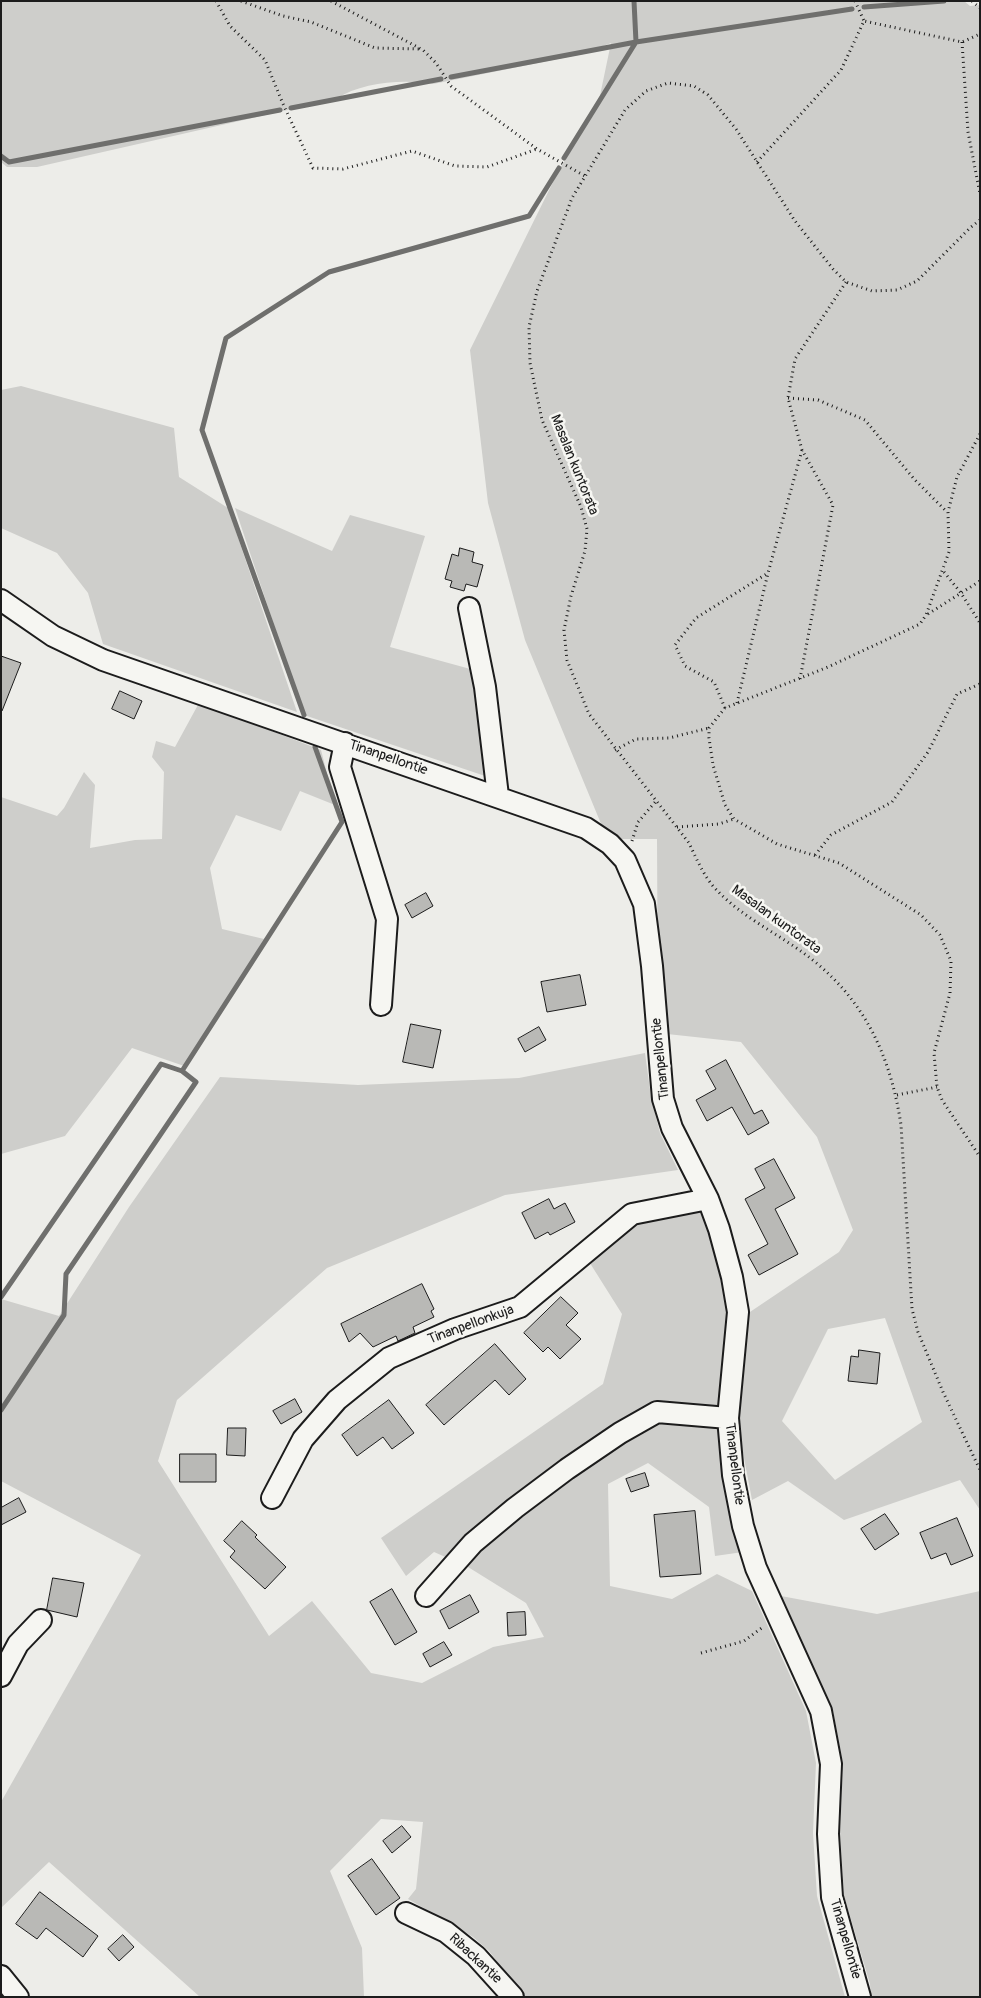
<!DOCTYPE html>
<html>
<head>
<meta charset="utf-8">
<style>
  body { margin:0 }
  #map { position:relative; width:981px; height:1998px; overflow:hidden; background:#edede9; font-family:Pangolin,sans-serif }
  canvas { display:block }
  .frame { position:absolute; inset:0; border:2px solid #1c1c1c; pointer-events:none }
</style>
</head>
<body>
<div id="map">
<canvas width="981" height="1998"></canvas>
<div class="frame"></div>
</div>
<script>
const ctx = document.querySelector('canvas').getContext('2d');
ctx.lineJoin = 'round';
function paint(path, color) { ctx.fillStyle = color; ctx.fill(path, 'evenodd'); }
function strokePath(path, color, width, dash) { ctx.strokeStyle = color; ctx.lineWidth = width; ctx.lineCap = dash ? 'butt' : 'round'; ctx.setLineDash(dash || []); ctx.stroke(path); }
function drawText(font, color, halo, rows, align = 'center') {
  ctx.font = font + ' Pangolin,sans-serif'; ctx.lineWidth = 5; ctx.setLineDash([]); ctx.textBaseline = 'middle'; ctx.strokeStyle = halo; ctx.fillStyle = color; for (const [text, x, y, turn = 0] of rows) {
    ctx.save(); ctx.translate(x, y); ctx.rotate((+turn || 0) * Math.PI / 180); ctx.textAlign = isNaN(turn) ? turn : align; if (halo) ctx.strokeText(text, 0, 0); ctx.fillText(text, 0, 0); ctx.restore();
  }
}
paint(new Path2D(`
  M1,1h963l6,5 10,-1v1505l-20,-30 -116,40 -56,-39 -36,19 -15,-79 10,-107 92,-62 14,-22 -36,-93 -76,-95 -83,-9 -1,-194h-38l-15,-8 -79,-191 -37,-137 -18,-153 89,-180 39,-65 13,-62 -28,11 -150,30c-30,-5 -71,-2 -97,15l-299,68h-30l-6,-5zM885,1318l37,104 -87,58 -53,-59 46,-92z
  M21,386l153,42 5,49 49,31 69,204 -194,-68 -15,-51 -31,-40 -56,-25v-138z
  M235,508l97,43 18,-36 75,21 -35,111 84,23 17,108 -187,-63z
  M199,703l122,47 14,55 -35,-14 -19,40 -45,-16 -26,53 12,61 42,10 -77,128 -55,-19 -67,88 -64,18v-357l56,19 7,-8 20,-36 11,13 -5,63 45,-8 27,-1 2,-67 -12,-15 4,-16 19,6z
  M645,1053l6,44 9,36 18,37 -173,25 -178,73 -150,132 -19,61 111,175 43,-35 59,72 51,10 71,-36 51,-10 -18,-34 -58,-36 -34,-15 -28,24 -25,-38 222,-154 19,-70 -34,-54 47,-36 65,-14 15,35 12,68 -6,87 -1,42 6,54 17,56 -28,4 -6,-49 -61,-44 -40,21 2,102 62,13 45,-25 35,17 54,120 10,52 -3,70 4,63 28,101h-321l-35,-46 -16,-14 -65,-38 8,-10 7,-67 -42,-3 -51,52 32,77 2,49h-164l-151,-135 -48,46v-106l140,-247 -140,-74v-182l58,17 70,-109 91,-130 138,8 161,-7z
  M980,1591v406h-109l-1,-13 -26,-88 -4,-63 3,-70 -10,-52 -52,-115 96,18z`), '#cececb');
strokePath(new Path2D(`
  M864,7l80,-6
  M451,77l185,-35 216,-33
  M291,108l150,-29
  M1,156l8,6 271,-52
  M564,158l72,-116 -2,-41
  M304,715l-102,-285 24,-92 103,-66 200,-56 30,-48
  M1,1297l160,-233 21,7
  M1,1410l63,-95 2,-41 130,-192 -14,-11 160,-249 -27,-75`), '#6f6f6d', 5);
const building = new Path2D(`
  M460,548l14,4 -2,10 11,3 -6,22 -11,-3 -2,7 -14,-4 2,-6 -7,-2 7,-25 6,2z
  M1,656l20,7 -19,48 -1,-1z
  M120,691l22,10 -8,18 -22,-10z
  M426,893l7,13 -21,12 -7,-13z
  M580,975l6,30 -39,7 -6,-30z
  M411,1024l30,6 -8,38 -30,-6z
  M539,1027l7,13 -21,12 -7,-13z
  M726,1060l28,54 8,-4 7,13 -21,12 -16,-28 -25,14 -11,-21 20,-11 -10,-18z
  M774,1159l21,39 -20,11 23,45 -39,21 -11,-20 20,-11 -23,-45 20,-11 -10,-19z
  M549,1199l5,10 11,-6 10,19 -25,13 -2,-3 -13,7 -13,-26z
  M422,1284l12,25 -3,2 3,6 -21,10 2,6 -17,8 -2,-5 -23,11 -13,-14 -11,9 -8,-18z
  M561,1297l17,16 -12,12 15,14 -21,20 -12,-12 -5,5 -19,-19z
  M495,1344l31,35 -17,16 -14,-15 -51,45 -18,-20z
  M859,1350l21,3 -3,31 -29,-3 3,-25 7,1z
  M295,1399l7,13 -21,12 -8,-13z
  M389,1400l25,33 -22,16 -9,-12 -26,19 -15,-21z
  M228,1428h18l-1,28 -18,-1z
  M180,1454h36v28h-36z
  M645,1473l4,13 -18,6 -5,-13z
  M19,1498l7,14 -25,13v-17z
  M695,1511l6,63 -41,3 -6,-62z
  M885,1514l14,20 -24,16 -14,-21z
  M957,1518l16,38 -22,9 -5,-12 -15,6 -11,-26z
  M242,1521l15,14 -2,2 31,30 -21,22 -35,-32 5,-6 -11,-10z
  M53,1578l31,5 -7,34 -30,-7z
  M392,1589l25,43 -22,13 -25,-43z
  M470,1595l9,17 -30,17 -9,-18z
  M525,1612l1,23 -18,1 -1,-23z
  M444,1642l8,13 -22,12 -7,-13z
  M402,1826l9,11 -19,16 -9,-12z
  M372,1859l28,39 -24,17 -28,-39z
  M40,1892l58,44 -15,21 -37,-29 -9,11 -21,-15z
  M123,1935l11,12 -15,14 -11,-12z`);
paint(building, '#b9b9b6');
strokePath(building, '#1c1c1c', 1);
const minor = new Path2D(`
  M1,600l52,36 50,24 483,168 24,16 15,16 19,44 8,62 11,133 9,29 36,71 11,30 13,48 6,35 -10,106 5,57 10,51 13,42 65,143 10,53 -3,70 4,63 28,100
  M469,608l16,79 13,109
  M345,743l-5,24 47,152 -6,86
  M272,1498l31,-59 34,-39 52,-42 66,-29 65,-22 112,-93 76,-15
  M426,1596l47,-53 42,-35 52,-39 53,-36 37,-21 71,6
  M1,1676l17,-32 23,-24
  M406,1913l40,19 30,24 37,41
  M1,1976l17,21`);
strokePath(minor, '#1c1c1c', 24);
strokePath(new Path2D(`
  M216,1l14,25 35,34 18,44 30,64 30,1 69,-18 43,15 32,1 50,-18
  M241,1l42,15 28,6 64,26 45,1
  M331,1l92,49 13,13 15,23 86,63 48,27
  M855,1l9,20
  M972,1l8,7
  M962,42l6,90 12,62
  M757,162l84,-92 23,-49 98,21 18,-8
  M980,220l-9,7 -54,54 -20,9 -25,1 -26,-9 -13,-13 -38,-48 -59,-92 -28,-34 -14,-9 -26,-3 -22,8 -21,19 -53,88 -35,93 -8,36 1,36 12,57 39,87 6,22 -2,22 -14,45 -7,34 3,30 22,54 100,129c7,15 14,31 24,43 28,32 69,49 101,75 53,43 77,98 87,164l11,184 6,23 25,60 37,78
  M788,398l30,2 47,20 49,59 33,33
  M980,434l-23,43 -9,35 1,40 -23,63 -6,9 -92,43 -103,41 -16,20v10l4,27 12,40 9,14 43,25 62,19 82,52 19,20 11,26 -1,32 -16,60 3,34 5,13 38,57
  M944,572l17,21 19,30
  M928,614l52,-33
  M800,679l33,-174 -31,-55 -14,-52 7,-39 51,-77
  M737,703l31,-130 34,-123
  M725,708l-11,-26 -29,-16 -10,-21 21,-27 72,-45
  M615,750l21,-11 33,-1 40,-10
  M677,827l42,-3 15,-5
  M632,841l6,-19 19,-22
  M815,855l16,-20 61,-33 36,-50 29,-58 23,-10
  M897,1095l40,-8
  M701,1653l43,-12 19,-14`), '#1c1c1c', 3, [1, 4]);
strokePath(minor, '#f6f6f2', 20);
drawText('14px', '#1c1c1c', '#f6f6f2', [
  ["Masalan kuntorata",574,465,68],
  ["Tinanpellontie",388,758,19],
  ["Masalan kuntorata",776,920,36],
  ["Tinanpellontie",661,1059,-96],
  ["Tinanpellonkuja",471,1325,-20],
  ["Tinanpellontie",734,1464,83],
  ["Tinanpellontie",845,1939,74],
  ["Ribackantie",475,1959,43]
]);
</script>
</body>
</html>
